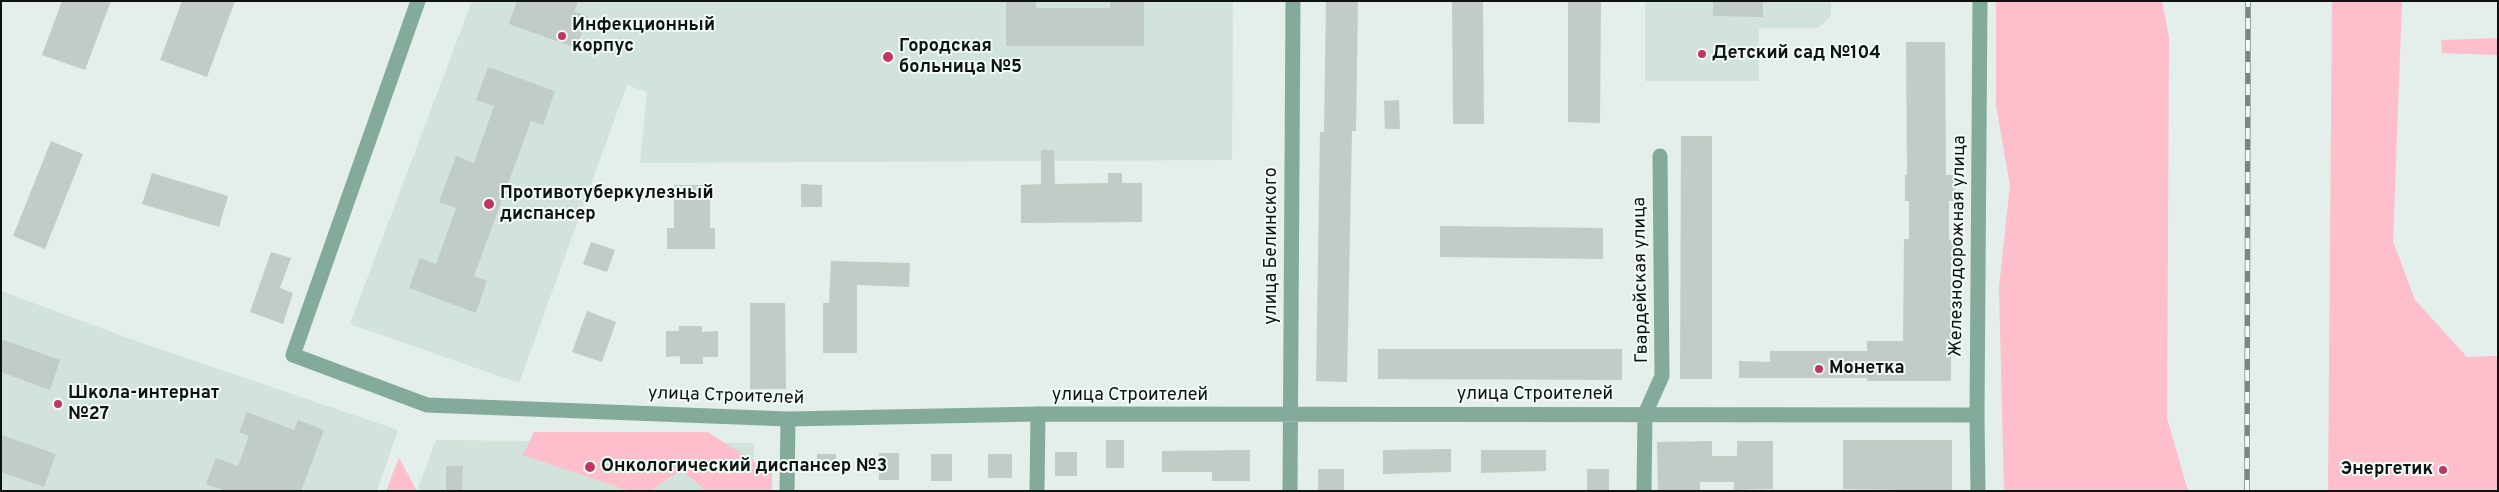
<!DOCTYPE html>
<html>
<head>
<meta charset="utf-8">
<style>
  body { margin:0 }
  #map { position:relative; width:2499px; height:492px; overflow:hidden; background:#e4eeea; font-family:Overpass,sans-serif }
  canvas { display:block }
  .frame { position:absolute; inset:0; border:2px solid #0e1210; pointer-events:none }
</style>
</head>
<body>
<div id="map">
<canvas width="2499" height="492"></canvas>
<div class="frame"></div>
</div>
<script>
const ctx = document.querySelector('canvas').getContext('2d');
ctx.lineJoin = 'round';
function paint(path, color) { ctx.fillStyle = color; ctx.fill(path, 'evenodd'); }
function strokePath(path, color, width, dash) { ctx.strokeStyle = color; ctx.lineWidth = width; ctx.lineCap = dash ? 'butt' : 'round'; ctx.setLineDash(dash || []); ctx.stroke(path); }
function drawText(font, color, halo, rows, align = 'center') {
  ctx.font = font + ' Overpass,sans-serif'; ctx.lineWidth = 4; ctx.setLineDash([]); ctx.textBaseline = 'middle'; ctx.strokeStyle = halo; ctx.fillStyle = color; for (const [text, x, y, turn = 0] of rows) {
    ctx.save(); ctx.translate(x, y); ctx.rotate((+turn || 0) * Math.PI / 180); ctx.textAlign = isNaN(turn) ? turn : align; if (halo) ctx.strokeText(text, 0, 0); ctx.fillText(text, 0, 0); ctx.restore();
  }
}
paint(new Path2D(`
  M472,1h761l-1,159 -592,3 7,-71 -20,-7 -108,298 -169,-59z
  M1645,1h186v15l-13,12h-59v53h-114z
  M1,291l135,50 262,89 -21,61h-376z
  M436,440l318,3 -1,48h-336z`), '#d1e3db');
paint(new Path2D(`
  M1996,1h166l7,36 -2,381 21,73h-184l-5,-203 11,-103 -14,-79z
  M2332,1h70l-9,240 22,59 52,57 31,-1v135h-170z
  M2498,38v17l-56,-2 -1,-13z
  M534,432h174l64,41v18h-65l-26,-21 -31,21h-20l-107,-36z
  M399,458l18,33h-31z`), '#febecb');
paint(new Path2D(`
  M62,1h49l-26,69 -43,-15z
  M182,1h53l-28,76 -47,-17z
  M517,1h61l-4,11 14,4 -12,32 -67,-24z
  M1006,1h30v7h74v-7h34v45h-138z
  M1326,1h32l-2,130h-4l-5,251 -31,-1 4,-249h4z
  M1452,1h31l1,123h-31z
  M1568,1h33l-1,122 -32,-1z
  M1713,1h50v16l-50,-1z
  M1906,42h39l1,133h8l1,26h-6v39h7v25h-5v116h-84v-3h-128v-17l31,1v-11h97v-10h36l1,-102h5v-38h-4v-26h2z
  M488,67l67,24 -12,34 -12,-4 -57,155 13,5 -11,32 -67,-25 11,-30 16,6 20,-56 -17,-6 17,-46 18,7 20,-57 -18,-6z
  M1399,100l1,29h-15l-1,-28z
  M1681,136h31v243h-32z
  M51,141l32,13 -38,95 -32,-13z
  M1041,150h13l1,34 53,-1v-10h14v10h20v39l-121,1v-38l20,-1z
  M152,173l76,23 -9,31 -77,-23z
  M801,184l21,1v22h-21z
  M674,185h36v43h5v21h-48v-21h7z
  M1440,226l163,2v31l-163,-2z
  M591,242l24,8 -8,22 -24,-8z
  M271,252l20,6 -11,30 13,5 -10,31 -33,-12z
  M831,261l79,2 -1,24 -52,-2v68h-34v-50h6z
  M750,303h35l1,86h-36z
  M587,311l29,11 -14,40 -30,-10z
  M679,326h23v6l16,-1v26h-15v7h-23v-8l-14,1v-26h13z
  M1,339l59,21 -10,30 -49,-18z
  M1378,349h244v31l-244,-1z
  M247,412l47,18 4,-10 26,10 -23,61h-76l-19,-7 10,-26 22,8 11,-30 -10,-4z
  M1,435l55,19 -12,33 -43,-15z
  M1106,440h18v28h-18z
  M1843,440h109v51l-109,-2z
  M1712,441v15h25v-15h36v48l-39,1v-8h-34v9h-42l-1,-49z
  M1451,449v23l-68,2v-24z
  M1250,450v31h-38v-9h-50v-21z
  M1481,450h65v21l-65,2z
  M1055,452h22v24h-22z
  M879,453h20v27h-20z
  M817,454h19v17h-19z
  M931,454h21v27h-21z
  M988,454h24v24h-24z
  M446,466h17l-1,25h-16z
  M1318,469h26v22h-26z
  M1587,469h22v22h-22z`), '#c2ccc7');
strokePath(new Path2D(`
  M418,1l-125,354 134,50 361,14 250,-5 939,1
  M787,491l1,-72
  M1037,491l1,-77
  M1290,491l3,-490
  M1644,491l1,-77 17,-38 -2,-220`), '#84ab9a', 15);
strokePath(new Path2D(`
  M1978,491l-1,-76 3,-414`), '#84ab9a', 15);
const rail = new Path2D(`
  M2247,491l1,-490`);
strokePath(rail, '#7d8481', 5.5);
strokePath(rail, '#f2fcf7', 4, [11]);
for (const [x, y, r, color] of [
  [562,36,5,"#c33563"],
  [1702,54,5,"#c33563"],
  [888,57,6,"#c33563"],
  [489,204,6,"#c33563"],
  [1819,369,5,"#c33563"],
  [58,404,5,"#c33563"],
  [590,467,6,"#c33563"],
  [2443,470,5,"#c33563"]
]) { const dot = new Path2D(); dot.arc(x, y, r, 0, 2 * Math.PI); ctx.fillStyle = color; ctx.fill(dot); strokePath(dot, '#f2fcf7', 2); }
drawText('bold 18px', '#0e1210', '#f2fcf7', [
  ["Инфекционный",572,26],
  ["корпус",572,47],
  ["Городская",899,47],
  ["больница №5",899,68],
  ["Детский сад №104",1712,54],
  ["Противотуберкулезный",500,194],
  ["диспансер",500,215],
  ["Монетка",1829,369],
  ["Школа-интернат",68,394],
  ["№27",68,415],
  ["Онкологический диспансер №3",601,467],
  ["Энергетик",2433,470,"right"]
], 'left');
drawText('18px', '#0e1210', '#f2fcf7', [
  ["улица Белинского",1272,246,-90],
  ["Железнодорожная улица",1959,246,-89],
  ["Гвардейская улица",1642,280,-91],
  ["улица Строителей",1535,395],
  ["улица Строителей",1130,396],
  ["улица Строителей",726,397,2]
]);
</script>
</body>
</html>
